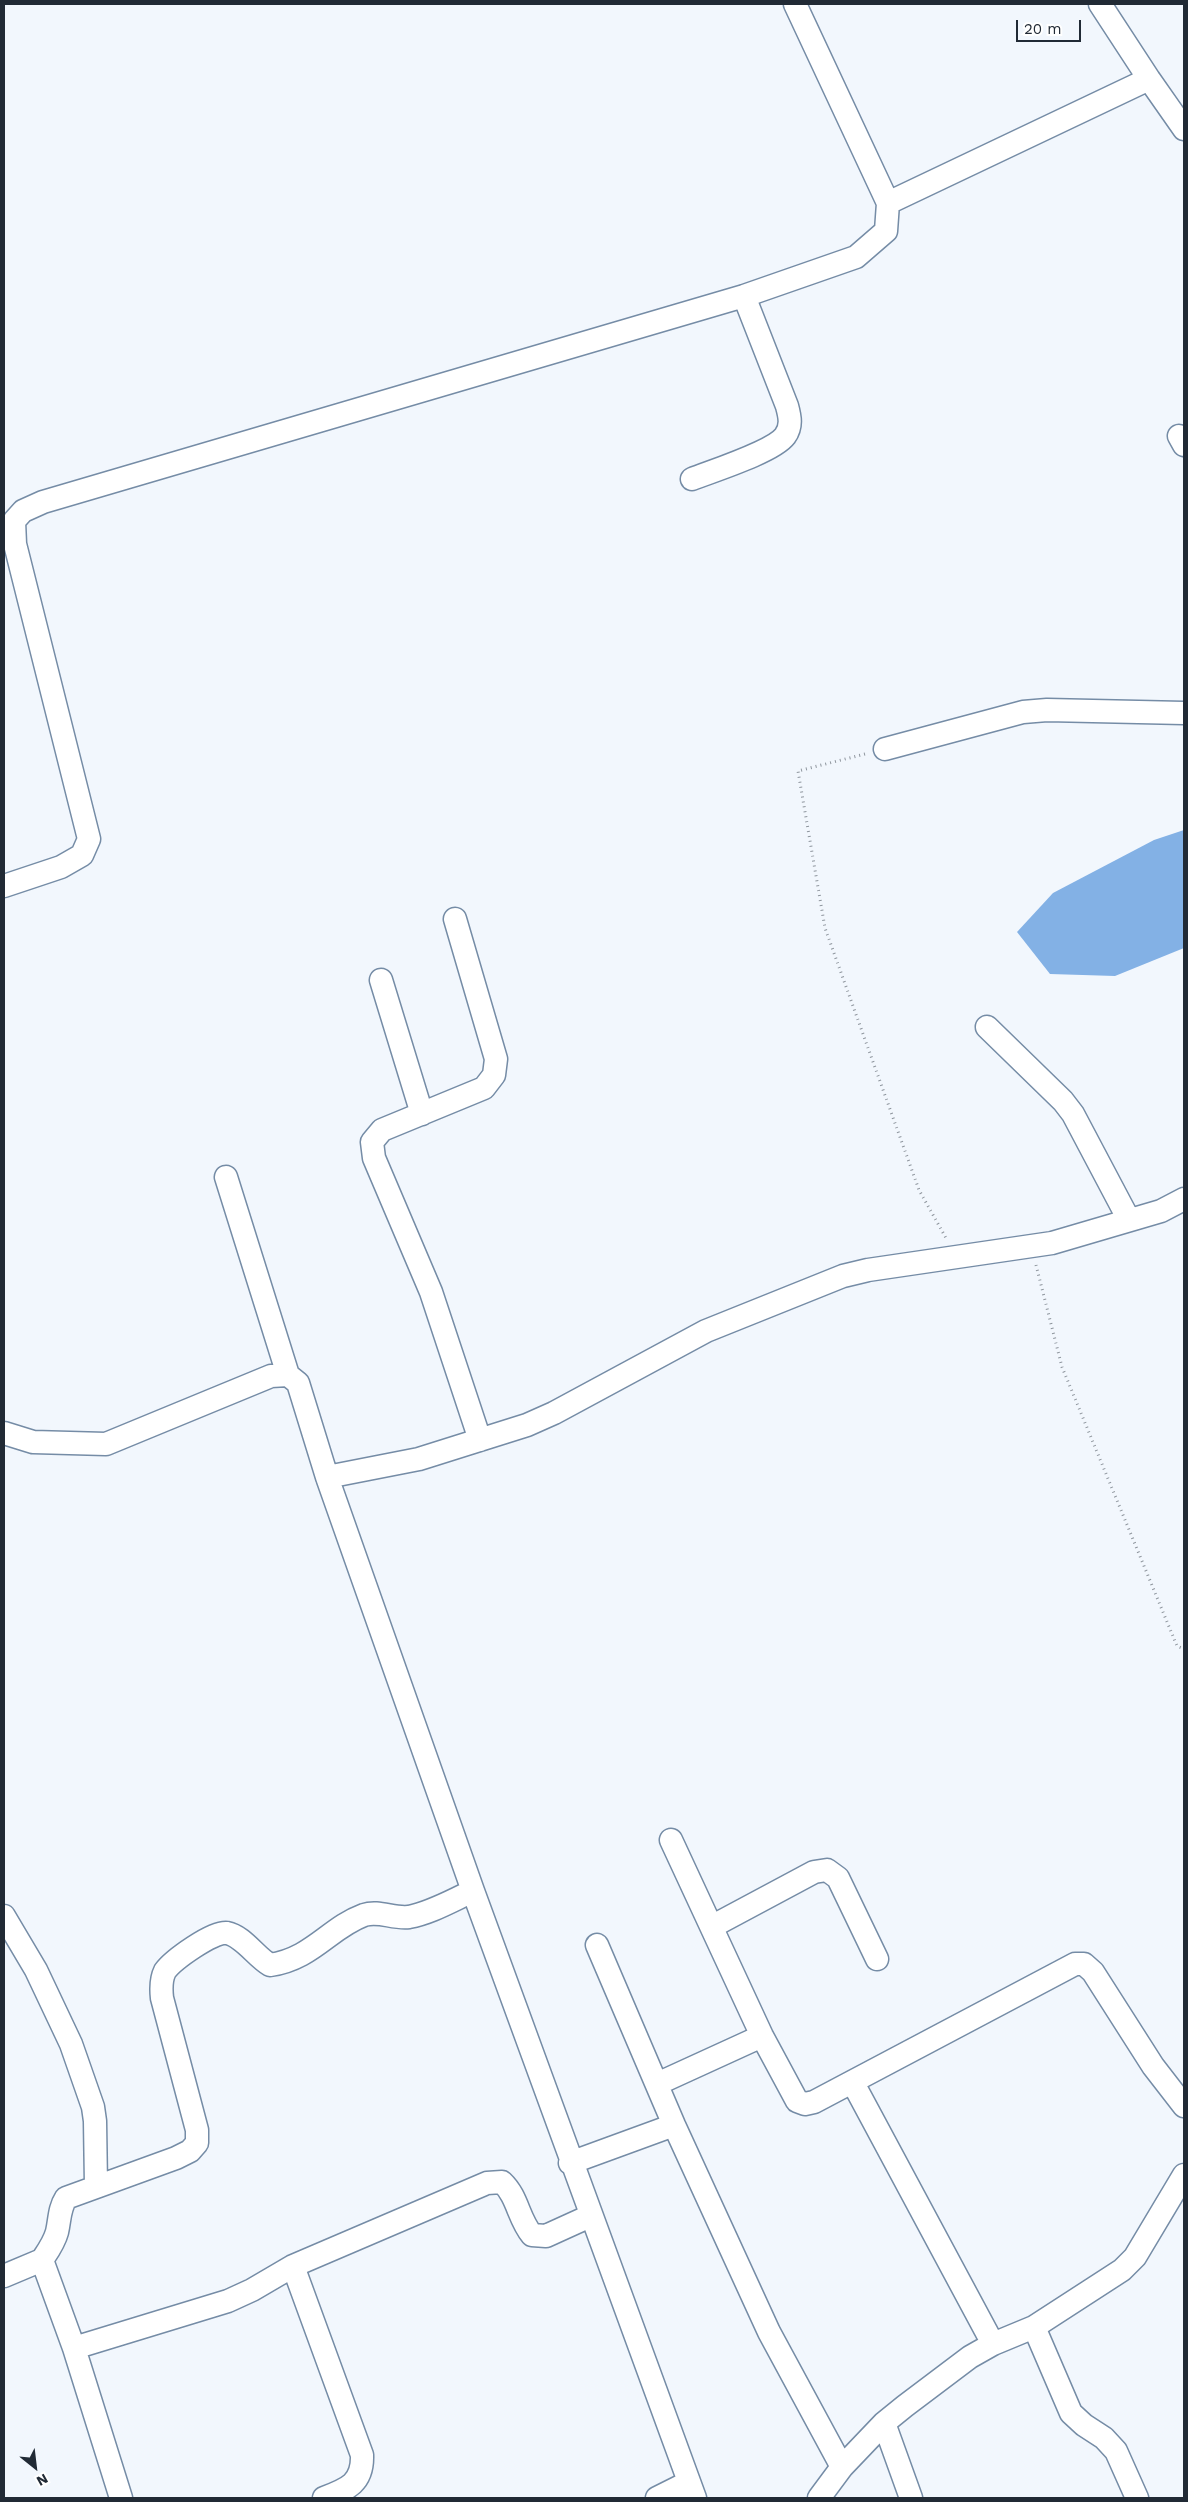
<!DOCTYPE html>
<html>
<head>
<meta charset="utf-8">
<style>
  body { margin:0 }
  #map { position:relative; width:1188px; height:2502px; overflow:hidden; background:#f2f7fd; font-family:"Work Sans",sans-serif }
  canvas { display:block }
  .frame { position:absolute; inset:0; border:5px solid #212a35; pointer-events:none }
  .north { position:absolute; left:10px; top:2442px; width:50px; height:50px; -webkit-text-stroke:4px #fff; paint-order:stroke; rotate:151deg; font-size:14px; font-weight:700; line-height:20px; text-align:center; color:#212a35 }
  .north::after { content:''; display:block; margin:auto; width:18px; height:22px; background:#212a35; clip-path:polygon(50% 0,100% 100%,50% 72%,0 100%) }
  .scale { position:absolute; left:1016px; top:20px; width:65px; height:22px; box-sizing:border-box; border:2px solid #212a35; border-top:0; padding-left:6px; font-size:15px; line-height:18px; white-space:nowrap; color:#212a35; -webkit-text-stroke:4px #fff; paint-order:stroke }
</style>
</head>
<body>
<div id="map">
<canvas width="1188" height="2502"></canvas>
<div class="frame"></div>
<div class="north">N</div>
<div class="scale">20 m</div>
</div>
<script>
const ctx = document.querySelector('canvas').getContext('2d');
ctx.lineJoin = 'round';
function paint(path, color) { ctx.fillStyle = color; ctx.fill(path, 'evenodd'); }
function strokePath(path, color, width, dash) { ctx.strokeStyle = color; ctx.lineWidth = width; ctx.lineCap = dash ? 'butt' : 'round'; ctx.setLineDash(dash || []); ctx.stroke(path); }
paint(new Path2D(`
  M1184,830v118l-69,28 -65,-2 -33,-42 36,-39 101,-53z`), '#83b1e5');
const minor = new Path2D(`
  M1100,4l49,75 35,50
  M888,203l261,-124
  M1179,436l5,9
  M692,479c20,-8 81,-27 93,-43 7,-10 5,-19 2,-30l-43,-110
  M885,749l138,-37 24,-2 137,3
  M4,886l57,-19 21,-12 7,-16 -74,-295 -1,-23 9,-10 20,-9 701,-206 112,-39 30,-26 2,-28 -93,-199
  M455,919l41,140 -2,16 -10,13 -102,42 -10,12 2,16 57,134 49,148
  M381,980l41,134
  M987,1027l76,74 10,13 56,106
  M226,1177l62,198
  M4,1433l29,9 73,2 165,-68 17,-1 10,8 29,94 146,414 222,607
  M327,1477l92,-18 108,-34 27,-12 152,-82 137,-55 25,-6 184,-27 109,-32 23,-12
  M671,1840l91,196 35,65 8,3 9,-2 261,-138h9l9,8 60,94 31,40
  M4,1916l32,54 35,74 22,63 2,14 1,65
  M713,1926l101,-54 13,-2 11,8 39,81
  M597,1945l77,180 95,207 73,135
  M853,2083l140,261
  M657,2084l105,-48
  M570,2163l104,-38
  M293,2266l69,189c1,28 -14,34 -38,43
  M4,2276l38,-16
  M1034,2327l37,86 13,12 20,13 12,13 21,47
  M74,2348l154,-47 24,-11 41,-24 194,-83 15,-1c16,15 16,36 30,53l14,1 44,-20
  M884,2423l27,75
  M121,2498l-47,-150 -32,-88c6,-9 12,-17 15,-28 3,-13 2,-23 9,-34l110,-40 14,-7 7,-8v-13l-35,-132c-1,-9 -1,-19 3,-27 8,-11 48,-40 62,-38 16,3 29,24 43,32 42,-6 59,-37 94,-50 15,-5 29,4 45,2 22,-4 44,-17 64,-26
  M657,2498l32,-16
  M819,2498l23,-31 42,-44 21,-17 65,-49 23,-13 41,-17 88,-57 13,-13 49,-82`);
strokePath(minor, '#758ca6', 25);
strokePath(new Path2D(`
  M865,754l-67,17 27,157 94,262 27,48
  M1036,1265l26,102 115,279 7,3`), '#8f969e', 3, [1, 4]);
strokePath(minor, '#fff', 22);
</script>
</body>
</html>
